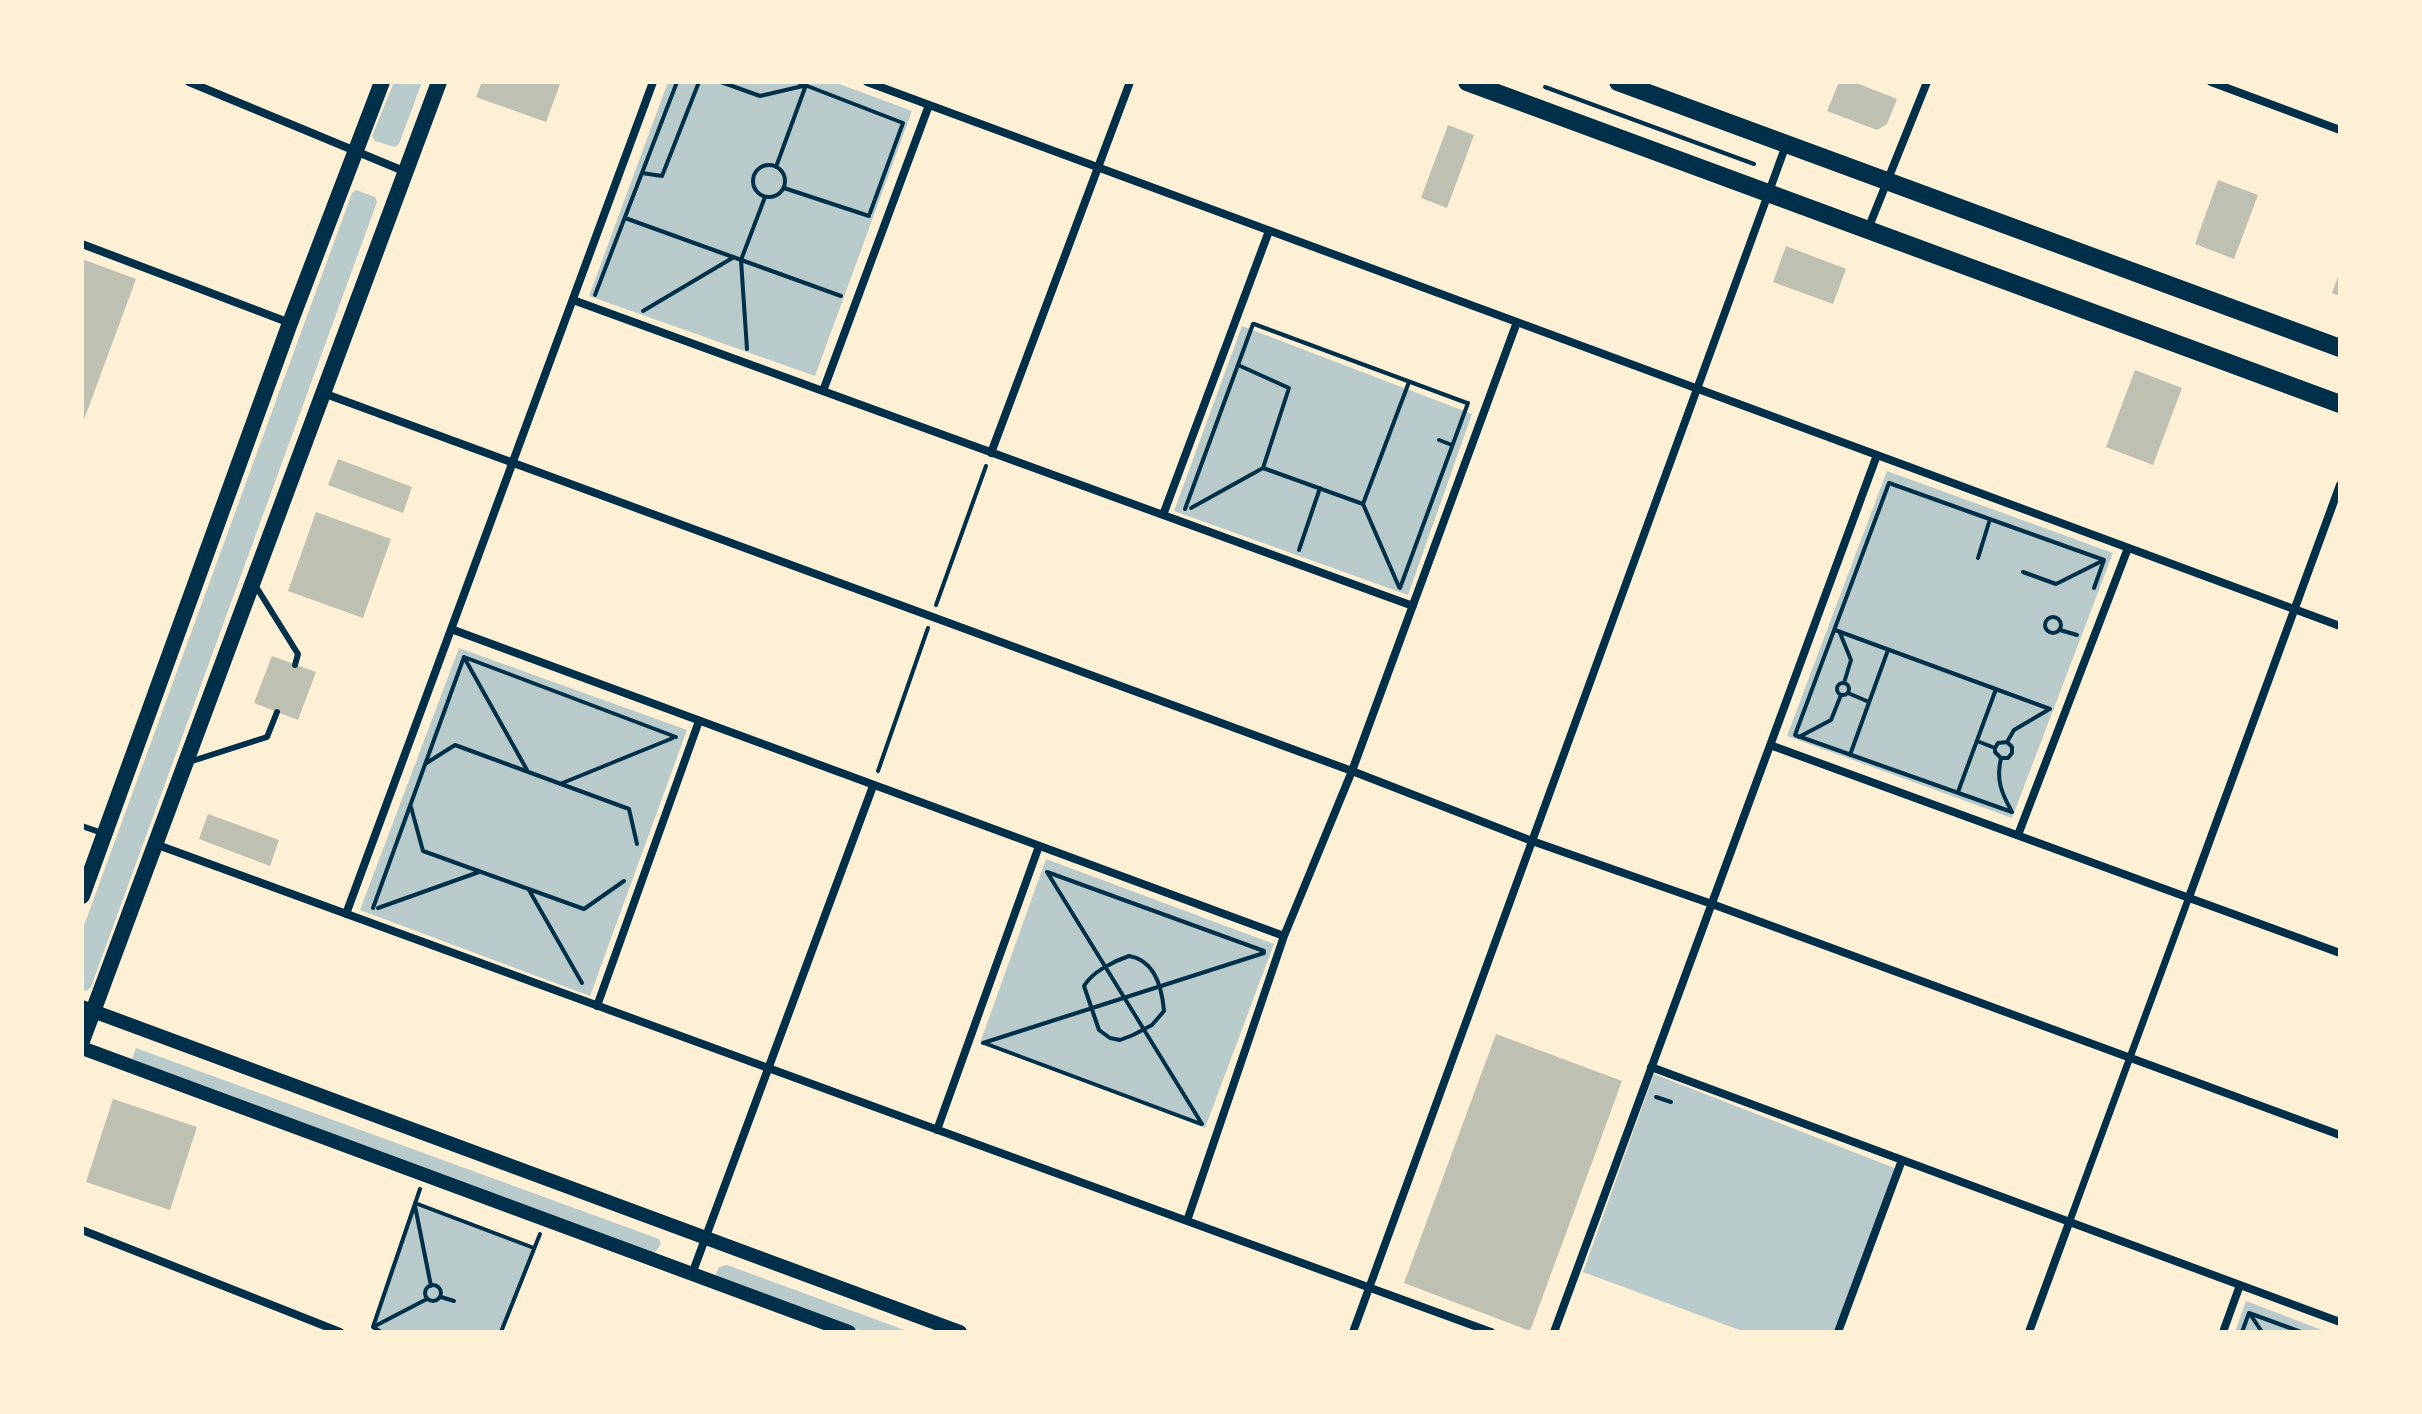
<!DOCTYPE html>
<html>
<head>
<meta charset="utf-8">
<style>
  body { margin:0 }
  #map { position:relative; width:2422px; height:1414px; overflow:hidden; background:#fdf0d5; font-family:Bitter,serif }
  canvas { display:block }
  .frame { position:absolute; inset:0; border:84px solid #fdf0d5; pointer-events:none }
</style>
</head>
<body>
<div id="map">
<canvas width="2422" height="1414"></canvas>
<div class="frame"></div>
</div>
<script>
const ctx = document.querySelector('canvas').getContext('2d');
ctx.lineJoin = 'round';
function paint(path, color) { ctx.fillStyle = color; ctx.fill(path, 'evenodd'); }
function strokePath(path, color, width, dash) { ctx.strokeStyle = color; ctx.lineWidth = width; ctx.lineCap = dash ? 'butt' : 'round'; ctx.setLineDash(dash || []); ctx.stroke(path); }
paint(new Path2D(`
  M394,82h28l-23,62 -4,3 -20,-6 -3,-5z
  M668,82h166l78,29 -97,265 -226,-80z
  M356,190l19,7 2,5 -286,785 -4,4 -5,-2v-58l270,-738z
  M1242,326l230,88 -64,181 -234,-84z
  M1887,471l226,82 -101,265 -225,-82z
  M459,648l228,82 -97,266 -230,-86z
  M1046,859l228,85 -69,184 -225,-85z
  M136,1048l523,191 2,5 -8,11 -522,-193z
  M1654,1074l243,95 -60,163h-92l-162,-60z
  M414,1201l122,46 -34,85h-123l-8,-5z
  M727,1265l183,67h-46l-145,-53 -3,-5 3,-7z
  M2246,1301l81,31h-92z`), '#b9caca');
paint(new Path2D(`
  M482,82h72l6,2 -14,38 -70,-25z
  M1839,82h15l43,17 -10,25 -10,6 -50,-19z
  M1448,125l26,10 -27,73 -26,-10z
  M2218,180l40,15 -24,64 -39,-15z
  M1786,246l60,23 -13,35 -60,-22z
  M82,259l54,20 -54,146z
  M2340,271v25l-8,-3z
  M2135,370l47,18 -29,77 -47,-18z
  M338,459l74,28 -9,26 -75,-28z
  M316,512l75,27 -28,79 -75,-27z
  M272,656l44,16 -18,48 -44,-17z
  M208,814l71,26 -9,26 -71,-27z
  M1496,1034l126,47 -92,250 -126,-48z
  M113,1099l84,28 -27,83 -84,-28z`), '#bec0b2');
strokePath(new Path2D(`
  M721,82l39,14 43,-10
  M797,82l106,41 -33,90
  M1545,87l209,77
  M753 181a16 16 0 1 1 32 0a16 16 0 1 1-32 0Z
  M776,167l30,-82
  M642,173l20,3 37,-94
  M784,188l85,28
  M625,218l216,78
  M595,295l82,-213
  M643,311l91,-54
  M1254,324l213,79
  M747,349l-6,-89 24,-63
  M1238,365l51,23 -26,80
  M1439,440l13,5
  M1363,504l46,-122
  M1191,508l72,-40 100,36 36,83
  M1185,509l68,-185
  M1299,550l21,-62
  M1978,558l12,-39
  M2023,572l33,12 48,-24
  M1400,588l68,-185
  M2094,588l10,-28
  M936,605l50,-139
  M2045 625a8 8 0 1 1 16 0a8 8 0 1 1-16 0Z
  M1835,630l215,79
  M2060,630l17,5
  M1840,633l11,27 -7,23
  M464,657l212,80
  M465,659l62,111
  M1837 689a6 6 0 1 1 12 0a6 6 0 1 1-12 0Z
  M1848,693l21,9
  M1799,737l32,-17 10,-25
  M1977,741l18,7v4l6,6h7l4,-5v-6l-5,-5 -9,1 -3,5
  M2007,742l7,-12 34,-20
  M1850,755l38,-105
  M2001,758c-5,21 0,34 10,52
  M425,764l30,-19 174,64 8,35
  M878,771l50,-143
  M560,784l113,-46
  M1958,792l38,-103
  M411,807l12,44 161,58 40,-28
  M2012,812l-217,-77 94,-252 215,77
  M1047,872l155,252
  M1047,872l217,79
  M529,890l53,93
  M373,908l91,-251
  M378,908l101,-36
  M1129,956c26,4 33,32 35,55l-12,14 -19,10 -13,5 -10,-2 -11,-8 -15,-44c8,-14 30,-25 45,-30z
  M983,1043l281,-90
  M984,1043l217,81
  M1656,1097l15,5
  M415,1203l119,45
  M415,1206l16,80
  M425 1293a8 8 0 1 1 16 0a8 8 0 1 1-16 0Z
  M441,1297l13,4
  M2249,1313l52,19
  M2250,1314l12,18
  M375,1326l52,-27
  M373,1327l47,-138
  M373,1327l8,5
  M501,1332l39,-98
  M2242,1332l7,-19`), '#003049', 4);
strokePath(new Path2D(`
  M255,585l43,69 -3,11
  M189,762l78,-25 10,-25
  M82,826l23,8`), '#003049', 6);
strokePath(new Path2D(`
  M2069,1223l120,-326`), '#003049', 7);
strokePath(new Path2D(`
  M189,82l217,90
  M867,82l1473,544
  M2211,82l129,48
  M1868,229l59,-147
  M82,244l208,79
  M573,300l840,306
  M823,391l106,-286
  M323,393l1029,378 180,70 180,63 628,231
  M991,453l139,-371
  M1163,515l106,-284
  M451,629l833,307
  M1770,745l570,208
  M2018,835l110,-287
  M155,844l1336,488
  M2189,897l151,-412
  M346,914l307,-832
  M597,1006l102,-285
  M1651,1067l689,255
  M937,1130l102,-284
  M1187,1221l97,-285 68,-165 165,-449
  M82,1230l258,102
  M692,1274l181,-488
  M1353,1332l433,-1187
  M1554,1332l323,-877
  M1838,1332l64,-172
  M2029,1332l40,-109
  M2223,1332l17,-47`), '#003049', 8);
strokePath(new Path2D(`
  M82,1007l878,325
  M82,1048l767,284`), '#003049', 14);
strokePath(new Path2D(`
  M82,896l208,-573 92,-241
  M82,1041l357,-959`), '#003049', 16);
strokePath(new Path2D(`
  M1467,82l873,322
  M1618,82l722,266`), '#003049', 18);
</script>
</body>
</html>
